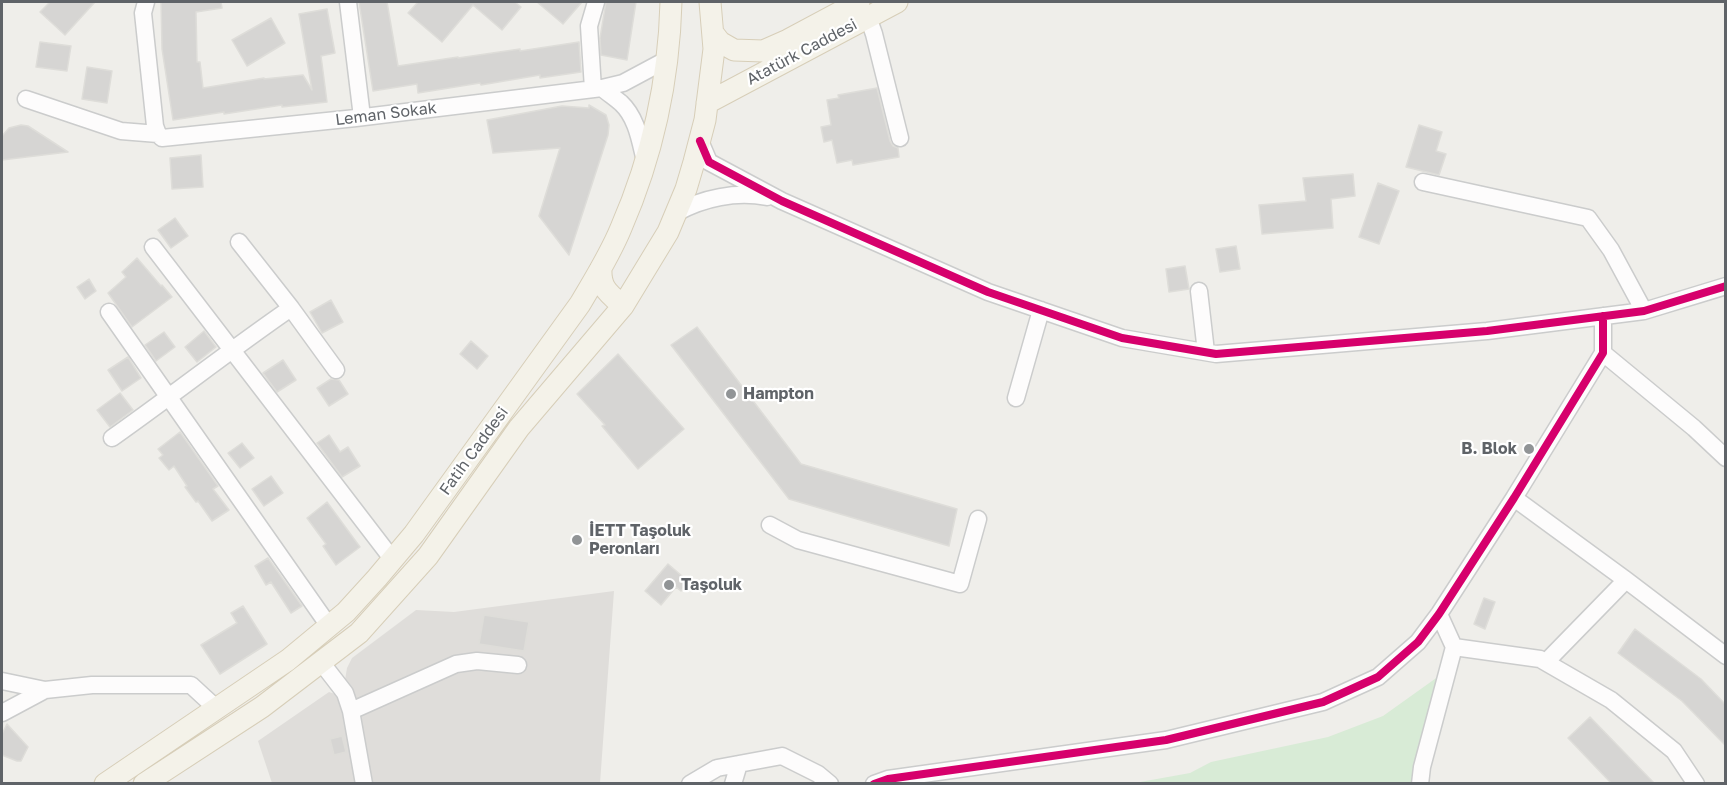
<!DOCTYPE html>
<html>
<head>
<meta charset="utf-8">
<style>
  body { margin:0 }
  #map { position:relative; width:1727px; height:785px; overflow:hidden; background:#efeeea; font-family:"Golos Text",sans-serif }
  canvas { display:block }
  .frame { position:absolute; inset:0; border:3px solid #5f6368; pointer-events:none }
</style>
</head>
<body>
<div id="map">
<canvas width="1727" height="785"></canvas>
<div class="frame"></div>
</div>
<script>
const ctx = document.querySelector('canvas').getContext('2d');
ctx.lineJoin = 'round';
function paint(path, color) { ctx.fillStyle = color; ctx.fill(path, 'evenodd'); }
function strokePath(path, color, width, dash) { ctx.strokeStyle = color; ctx.lineWidth = width; ctx.lineCap = dash ? 'butt' : 'round'; ctx.setLineDash(dash || []); ctx.stroke(path); }
function drawText(font, color, halo, rows, align = 'center') {
  ctx.font = font + ' "Golos Text",sans-serif'; ctx.lineWidth = 4.5; ctx.setLineDash([]); ctx.textBaseline = 'middle'; ctx.strokeStyle = halo; ctx.fillStyle = color; for (const [text, x, y, turn = 0] of rows) {
    ctx.save(); ctx.translate(x, y); ctx.rotate((+turn || 0) * Math.PI / 180); ctx.textAlign = isNaN(turn) ? turn : align; if (halo) ctx.strokeText(text, 0, 0); ctx.fillText(text, 0, 0); ctx.restore();
  }
}
paint(new Path2D(`
  M614,591l-14,192h-328l-14,-42 71,-49 9,3 7,-15 2,-12 5,-10 64,-48 38,2z`), '#dfddda');
paint(new Path2D(`
  M1439,676l-18,107 -292,1 61,-11 21,-11 117,-25 55,-21z`), '#d8ebd6');
const building = new Path2D(`
  M50,2h45l-30,33 -25,-23z
  M161,2h60l1,6 -26,4 1,50h3l3,26 61,-10v1l39,-4 9,15 -13,-76 28,-5 8,44 -14,3 6,46 -45,5v-2l-58,9v-2l-51,8 -11,-71z
  M359,2h28l11,64 60,-9v1l62,-9v2l59,-9 2,30 -41,6v-3l-59,10 -1,-2 -62,10 -1,-9 -44,7z
  M418,2h97l6,5 -19,23 -29,-25 -31,37 -34,-29z
  M537,2h45l-19,22z
  M606,2h30l-9,58 -26,-5 -1,-17z
  M271,18l14,25 -38,23 -15,-26z
  M40,42l31,4 -4,25 -31,-4z
  M87,67l25,4 -5,32 -25,-4z
  M877,88l13,53 3,5 5,2 1,9 -46,8 -1,-5 -15,3 -5,-23 -8,2 -3,-15 10,-2 -4,-25 12,-2 -1,-3z
  M589,105l17,10 3,10 -1,10 -39,120 -30,-39 21,-68 -67,5 -6,-33 75,-14 27,2z
  M21,125l7,1 40,26 -66,8v-24l7,-8z
  M1419,125l23,7 -6,19 10,3 -7,21 -33,-8z
  M201,155l2,32 -31,2 -2,-31z
  M1353,174l2,22 -24,3 2,29 -71,6 -3,-29 47,-4 -3,-23z
  M1378,183l21,8 -20,53 -20,-7z
  M175,218l13,18 -17,12 -13,-18z
  M1236,246l4,23 -20,3 -4,-23z
  M137,258l24,28 1,-1 10,12 -40,30 -24,-34 18,-16 -4,-5z
  M1185,266l4,23 -20,3 -3,-23z
  M89,279l7,12 -11,8 -8,-12z
  M331,300l12,22 -21,11 -12,-21z
  M697,327l104,137 156,45 -8,37 -160,-47 -118,-154z
  M204,331l12,16 -19,15 -12,-15z
  M164,332l11,15 -19,14 -11,-16z
  M471,341l17,15 -11,13 -17,-15z
  M618,354l66,75 -46,40 -36,-43 3,-1 -28,-31z
  M128,357l13,21 -19,13 -14,-21z
  M283,360l13,20 -19,12 -14,-19z
  M331,379l8,1 9,14 -19,12 -12,-18z
  M120,393l13,17 -23,17 -13,-17z
  M180,432l38,54 -5,3 16,21 -17,11 -14,-20 -2,1 -11,-15 2,-1 -13,-20 -5,4 -10,-12 4,-3 -5,-6z
  M329,435l11,17 8,-5 12,19 -18,11 -25,-34z
  M242,443l12,15 -14,10 -12,-15z
  M271,476l12,17 -19,13 -12,-17z
  M327,502l33,45 -24,18 -13,-19 3,-2 -19,-26z
  M268,558l34,48 -11,7 -20,-31 -5,3 -11,-19z
  M668,564l21,18 -8,9 -5,-4 -15,18 -16,-14z
  M1484,598l11,4 -10,27 -11,-5z
  M243,606l24,38 -47,30 -19,-29 36,-22 -6,-10z
  M484,615l45,7 -5,29 -45,-7z
  M1635,629l66,50 24,25v41l-43,-44 -64,-48z
  M1590,717l64,66h-43l-43,-45z
  M7,724l21,23 -7,14h-4l-15,-6v-21z
  M342,736l4,16 -12,3 -4,-16z`);
paint(building, '#d6d5d3');
strokePath(building, '#deddd9', 1.5);
const minor = new Path2D(`
  M146,2l-3,11 12,113 3,8 4,4 194,-20 246,-30 21,-5 43,-23
  M348,2l14,115
  M868,17l6,17 26,104
  M602,88c6,5 13,10 19,15 16,15 19,38 24,58
  M593,89l-4,-63 7,-24
  M26,99l95,32 37,3
  M700,141l9,21 73,39 206,91 134,46 94,16 271,-23 157,-20 82,-25
  M1423,182l165,36 23,32 33,61
  M676,213c27,-15 60,-22 91,-16
  M239,242l52,66 45,62
  M153,247l240,313
  M1199,291l7,61
  M109,312l220,314
  M1603,353l91,75 32,30
  M1016,398l25,-88
  M112,438c61,-43 118,-88 179,-130
  M1514,498l112,82 100,76
  M770,525l28,15 162,44 18,-65
  M1454,647l86,12 71,41 63,51 22,33
  M321,662l24,31 6,18 13,73
  M1546,662l80,-82
  M2,681l43,9 47,-5h99l26,24
  M351,711l105,-47 21,-3 41,4
  M2,713l43,-23
  M690,784l27,-16 65,-12 36,18 12,10
  M733,784l6,-20
  M874,784l14,-5 278,-39 157,-38 55,-25 40,-35 21,-28 75,-116 89,-145v-37
  M1420,784l2,-17 32,-120 -15,-33`);
const major = new Path2D(`
  M713,33l7,9 14,8 29,1 25,-11 71,-38
  M707,103l190,-101
  M601,268c-1,20 7,25 22,38
  M105,784l183,-124 58,-48 31,-34 37,-44 166,-230c14,-24 30,-49 41,-76 31,-71 48,-149 50,-226
  M144,784l118,-77 97,-74 69,-77 91,-128 104,-122 45,-74 18,-43 8,-27 11,-42 9,-71 -4,-47`);
strokePath(minor, '#cbcccc', 19);
strokePath(major, '#d7ceb8', 23);
strokePath(minor, '#fdfcfc', 16);
strokePath(major, '#f4f2e9', 21);
strokePath(new Path2D(`
  M700,141l9,21 73,39 206,91 134,46 94,16 271,-23 157,-20 82,-25
  M874,784l14,-5 278,-39 157,-38 55,-25 40,-35 21,-28 75,-116 89,-145v-37`), '#d6006c', 8);
for (const [x, y, r, color] of [
  [731,394,6,"#919496"],
  [1529,449,6,"#919496"],
  [577,540,6,"#919496"],
  [669,585,6,"#919496"]
]) { const dot = new Path2D(); dot.arc(x, y, r, 0, 2 * Math.PI); ctx.fillStyle = color; ctx.fill(dot); strokePath(dot, '#fff', 2); }
drawText('16px', '#5f6368', '#fff', [
  ["Atatürk Caddesi",802,52,-28],
  ["Leman Sokak",386,114,-7],
  ["Fatih Caddesi",474,451,-54]
]);
drawText('bold 16px', '#5f6368', '#fff', [
  ["Hampton",743,394],
  ["B. Blok",1517,449,"right"],
  ["İETT Taşoluk",589,531],
  ["Peronları",589,549],
  ["Taşoluk",681,585]
], 'left');
</script>
</body>
</html>
